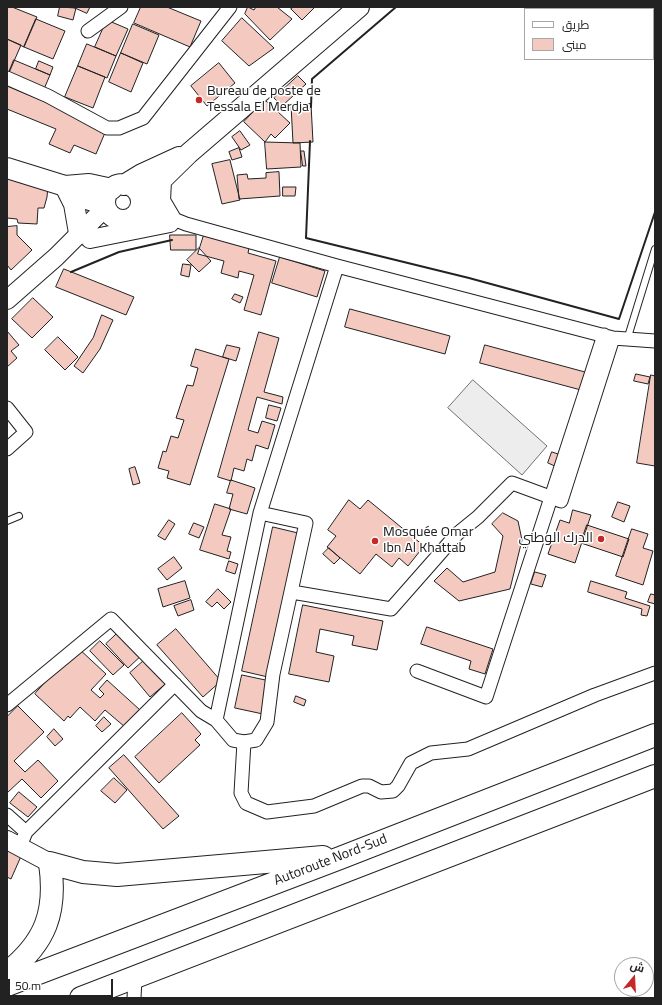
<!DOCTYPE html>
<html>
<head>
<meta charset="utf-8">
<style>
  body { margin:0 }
  #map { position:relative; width:662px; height:1005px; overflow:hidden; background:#fff; font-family:Georgia,Cairo,serif }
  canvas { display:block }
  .frame { position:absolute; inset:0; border:8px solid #222; pointer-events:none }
  .legend { position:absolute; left:524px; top:8px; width:130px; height:52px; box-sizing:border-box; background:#fff; border:1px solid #a7a7a7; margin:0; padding:5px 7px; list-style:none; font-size:12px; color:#222 }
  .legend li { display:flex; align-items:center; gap:8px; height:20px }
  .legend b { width:20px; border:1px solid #a7a7a7 }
  .north { position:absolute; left:614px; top:957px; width:40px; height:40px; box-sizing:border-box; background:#fff; border:1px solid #a7a7a7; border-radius:50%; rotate:18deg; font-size:11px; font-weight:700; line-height:16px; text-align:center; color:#222 }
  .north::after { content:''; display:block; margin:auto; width:14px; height:18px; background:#c62828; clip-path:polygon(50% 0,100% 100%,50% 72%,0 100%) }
  .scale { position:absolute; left:8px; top:979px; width:105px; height:18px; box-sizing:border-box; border:2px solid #222; border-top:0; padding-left:5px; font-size:12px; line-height:14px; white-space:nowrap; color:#222; -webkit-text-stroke:3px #fff; paint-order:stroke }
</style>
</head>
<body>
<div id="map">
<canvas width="662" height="1005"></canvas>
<div class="frame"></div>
<ul class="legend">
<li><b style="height:5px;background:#fff"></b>طريق</li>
<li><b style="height:11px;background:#f3c9c0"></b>مبنى</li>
</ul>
<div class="north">ش</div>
<div class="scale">50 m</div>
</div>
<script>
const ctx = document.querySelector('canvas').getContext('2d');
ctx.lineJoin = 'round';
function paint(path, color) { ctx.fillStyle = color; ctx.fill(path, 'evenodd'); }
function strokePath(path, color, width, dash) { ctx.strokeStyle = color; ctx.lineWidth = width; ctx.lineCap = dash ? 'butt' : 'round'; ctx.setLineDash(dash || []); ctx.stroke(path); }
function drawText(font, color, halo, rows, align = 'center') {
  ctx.font = font + ' Georgia,Cairo,serif'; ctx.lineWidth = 3; ctx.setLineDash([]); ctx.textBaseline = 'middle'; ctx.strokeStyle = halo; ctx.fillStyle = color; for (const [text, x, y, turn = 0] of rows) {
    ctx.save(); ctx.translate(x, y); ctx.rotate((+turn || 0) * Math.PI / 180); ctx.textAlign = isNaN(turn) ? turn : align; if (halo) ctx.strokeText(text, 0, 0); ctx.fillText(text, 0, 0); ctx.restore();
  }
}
const parking = new Path2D(`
  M473,380l74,66 -25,29 -74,-67z`);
paint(parking, '#ededed');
strokePath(parking, '#6f6f6f', 1);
const building = new Path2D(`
  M7,7h5l25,10 -13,30 -17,-8z
  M60,7l16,1 -3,12 -15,-4z
  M73,7h17l-3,6z
  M141,7h26l34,14 -11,26 -56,-24z
  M248,7l6,3 2,-3h21l15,12 -22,21 -25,-26z
  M294,7h21l-13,13 -11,-11z
  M242,18l32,30 -25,18 -27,-25z
  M36,19l29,12 -12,28 -29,-12z
  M107,20l21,9 -12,27 -21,-9z
  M133,24l26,11 -12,29 -26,-11z
  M7,39l14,6 -13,30 -1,-1z
  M87,44l29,12 -9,22 -29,-12z
  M121,53l22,10 -12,29 -22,-10z
  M14,60l36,15 -6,14 -36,-14z
  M39,61l14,6 -3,8 -14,-6z
  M219,63l16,20 -28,23 -16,-20z
  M78,66l27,11 -12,31 -28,-11z
  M298,76l8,8 -24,22 -8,-8z
  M7,86l100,42 -11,26 -22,-9 -4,8 -21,-9 7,-15 -49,-20z
  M265,100l25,23 -15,15 -4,-4 -6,8 -21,-20z
  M311,104l2,38 -20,1 -2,-38z
  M240,131l10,14 -9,5 -9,-13z
  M265,142l35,1 1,24 -34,2z
  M239,148l3,9 -10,3 -3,-8z
  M301,151h3l2,15h-3z
  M230,160l10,40 -18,4 -10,-40z
  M279,172l1,24 -41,3 -2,-24 10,-1 1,5 18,-1v-5z
  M7,174l41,12 -1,11 -3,11h-6l-1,16 -19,-1 -1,-4 -10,-1z
  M283,187h13l-1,9h-12z
  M17,226v9l15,15 -21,20 -4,-5v-38z
  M170,235h26v15h-25z
  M204,235l45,13 -1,5 28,8 -15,54 -17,-5 10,-35 -15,-4 -1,7 -17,-5 3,-12 -26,-7z
  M199,248l12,13 -12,11 -12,-12z
  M280,257l45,14 -8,26 -45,-14z
  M183,264l8,1 -2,12 -8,-2z
  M64,269l70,28 -8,18 -70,-28z
  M235,294l8,3 -3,6 -8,-4z
  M33,298l20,19 -21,21 -20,-19z
  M350,309l100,27 -5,18 -100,-27z
  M102,315l11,5 -13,29 -17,24 -9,-7 19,-28z
  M7,331l12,14 -8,6 6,7 -10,9z
  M259,332l20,6 -15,54 19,5 -1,7 -25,-7 -9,33 10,3 4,-12 13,4 -7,24 -12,-4 -4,16 -5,-2 -3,12 -10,-3 -3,13 -13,-4z
  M58,337l20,20 -13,13 -20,-20z
  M227,345l13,3 -4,13 -13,-4z
  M485,345l100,27 -4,18 -101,-27z
  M196,349l33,10 -39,126 -23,-7 2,-7 -11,-3 5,-17 3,1 5,-16 7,2 6,-18 -8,-2 11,-33 6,1 5,-18 -7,-2z
  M636,374l14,3 -2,7 -14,-3z
  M651,375l4,1v90l-18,-3z
  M269,405l12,3 -4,13 -11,-3z
  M552,452l9,3 -4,12 -9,-4z
  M135,467l5,16 -7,2 -4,-16z
  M231,480l24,8 -8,26 -18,-5 4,-15 -6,-1z
  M349,500l11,9 8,-9 56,46 -16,20 -9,-8 -7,9 -16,-13 -16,20 -33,-27 9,-11 -8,-6z
  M618,502l12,4 -6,16 -12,-5z
  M215,504l16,5 -9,26 9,2 -4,14 4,1 -2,7 -29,-9z
  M573,510l18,5 -16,48 -27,-9 12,-34 9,3z
  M503,513l15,8 4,19 -12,49 -51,12 -25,-20 13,-13 16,14 32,-10 8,-36 -11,-12z
  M169,520l6,4 -10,16 -7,-4z
  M194,523l10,4 -5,11 -10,-4z
  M587,525l42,14 -6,18 -42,-14z
  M273,527l25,6 -30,144 -26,-6z
  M632,529l16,5 -5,14 10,3 -10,34 -27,-9z
  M329,548l11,10 -6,6 -11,-10z
  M174,557l8,11 -15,12 -9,-11z
  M229,561l9,3 -3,10 -9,-3z
  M535,572l11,3 -4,12 -11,-3z
  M185,581l5,17 -27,9 -5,-18z
  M591,581l36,11 -2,6 25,8 -3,10 -6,-1 1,-6 -54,-17z
  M218,589l13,13 -7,7 -7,-7 -5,5 -6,-5z
  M651,594l4,1v9l-7,-2z
  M191,600l3,10 -16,6 -4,-10z
  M303,605l80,16 -6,29 -25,-5 2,-9 -34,-7 -4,23 18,4 -5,26 -40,-8z
  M427,627l66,22 -8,25 -16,-5 2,-8 -50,-17z
  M122,629l22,24 -16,15 -22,-24z
  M176,629l45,52 -18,16 -46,-52z
  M100,641l24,24 -11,10 -23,-24z
  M77,647l29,27 -15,16 9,8 4,-4 -5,-5 8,-9 33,30 -15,17 -20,-17 -10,11 -15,-14 -10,11 -2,-2 -4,5 -29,-27z
  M148,657l21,24 -19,16 -20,-24z
  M242,675l28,6 -7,33 -28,-6z
  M296,696l10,4 -2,6 -10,-4z
  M18,706l26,26 -30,29 11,11 13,-12 20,21 -17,17 -19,-19 -15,14v-76z
  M182,713l19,21 -6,6 5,5 -41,38 -24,-26z
  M104,717l7,7 -9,8 -6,-6z
  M54,729l9,10 -8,7 -8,-9z
  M124,755l55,61 -16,13 -54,-61z
  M114,778l13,12 -12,13 -14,-12z
  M19,792l18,15 -9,10 -18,-14z
  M7,847l15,7 -11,25 -4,-2z`);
paint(building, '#f3c9c0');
strokePath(building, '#222', 1);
const lane = new Path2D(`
  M627,340l28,-91
  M7,521l12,-5`);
const street = new Path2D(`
  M88,31l33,-24
  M7,78l41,18 59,32h12l24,-10 87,-111
  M141,206l45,18 151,42 276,72 42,3
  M130,219l28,3
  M7,408l19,24 -19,17
  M292,592l99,17 66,-75 21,-17 34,-34 49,18 52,-163
  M417,671l69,26 118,-362
  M7,705l104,-86 90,92 15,9 44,-207 77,-247
  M216,720l17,20 11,2 12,-2 11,-18 6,-48 33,-151 -46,-10
  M244,742l-3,51 5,10 21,9 47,-6 48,-20h7l12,6 12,-1 5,-5 13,-23 20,-10 37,-4 127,-54 60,-22
  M7,815l19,17 -3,7
  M26,832l149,-148
  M134,998l1,-19`);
const secondary = new Path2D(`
  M90,239l80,-16
  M7,300l49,-43 50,-50
  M7,840l43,23`);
const primary = new Path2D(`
  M7,168l58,18 19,12 21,7
  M161,181l-1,20 10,17
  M105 202a18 18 0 1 1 36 0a18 18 0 1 1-36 0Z
  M124,185l18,-11 37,-17
  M65,186l9,18 5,29
  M65,186l24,-2 23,5
  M141,200l47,-46 171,-147`);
const highway = new Path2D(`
  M7,973c39,-31 50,-61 43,-110l33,9 34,3 206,-18
  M7,985l333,-127 315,-123
  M81,998l574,-222`);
strokePath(lane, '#222', 8);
strokePath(street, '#222', 15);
strokePath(secondary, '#222', 20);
strokePath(primary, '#222', 22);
strokePath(highway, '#222', 24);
strokePath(lane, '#fff', 6);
strokePath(street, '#fff', 13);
strokePath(secondary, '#fff', 18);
strokePath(primary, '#fff', 20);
strokePath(highway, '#fff', 22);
strokePath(new Path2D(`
  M311,107l1,-28 84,-72
  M310,141l-4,97 163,40 150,41 36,-107
  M71,272l48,-20 53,-12`), '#222', 2);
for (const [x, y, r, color] of [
  [199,100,4,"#c62828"],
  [601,539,4,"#c62828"],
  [375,541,4,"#c62828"]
]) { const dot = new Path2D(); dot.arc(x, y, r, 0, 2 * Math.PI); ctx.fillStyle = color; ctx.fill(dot); strokePath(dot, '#fff', 1.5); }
drawText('14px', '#222', '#fff', [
  ["Bureau de poste de",207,92],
  ["Tessala El Merdja",207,108],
  ["Mosquée Omar",383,533],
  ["Ibn Al Khattab",383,549],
  ["الدرك الوطني",593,539,"right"]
], 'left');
drawText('14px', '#222', '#fff', [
  ["Autoroute Nord-Sud",331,861,-21]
]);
</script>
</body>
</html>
